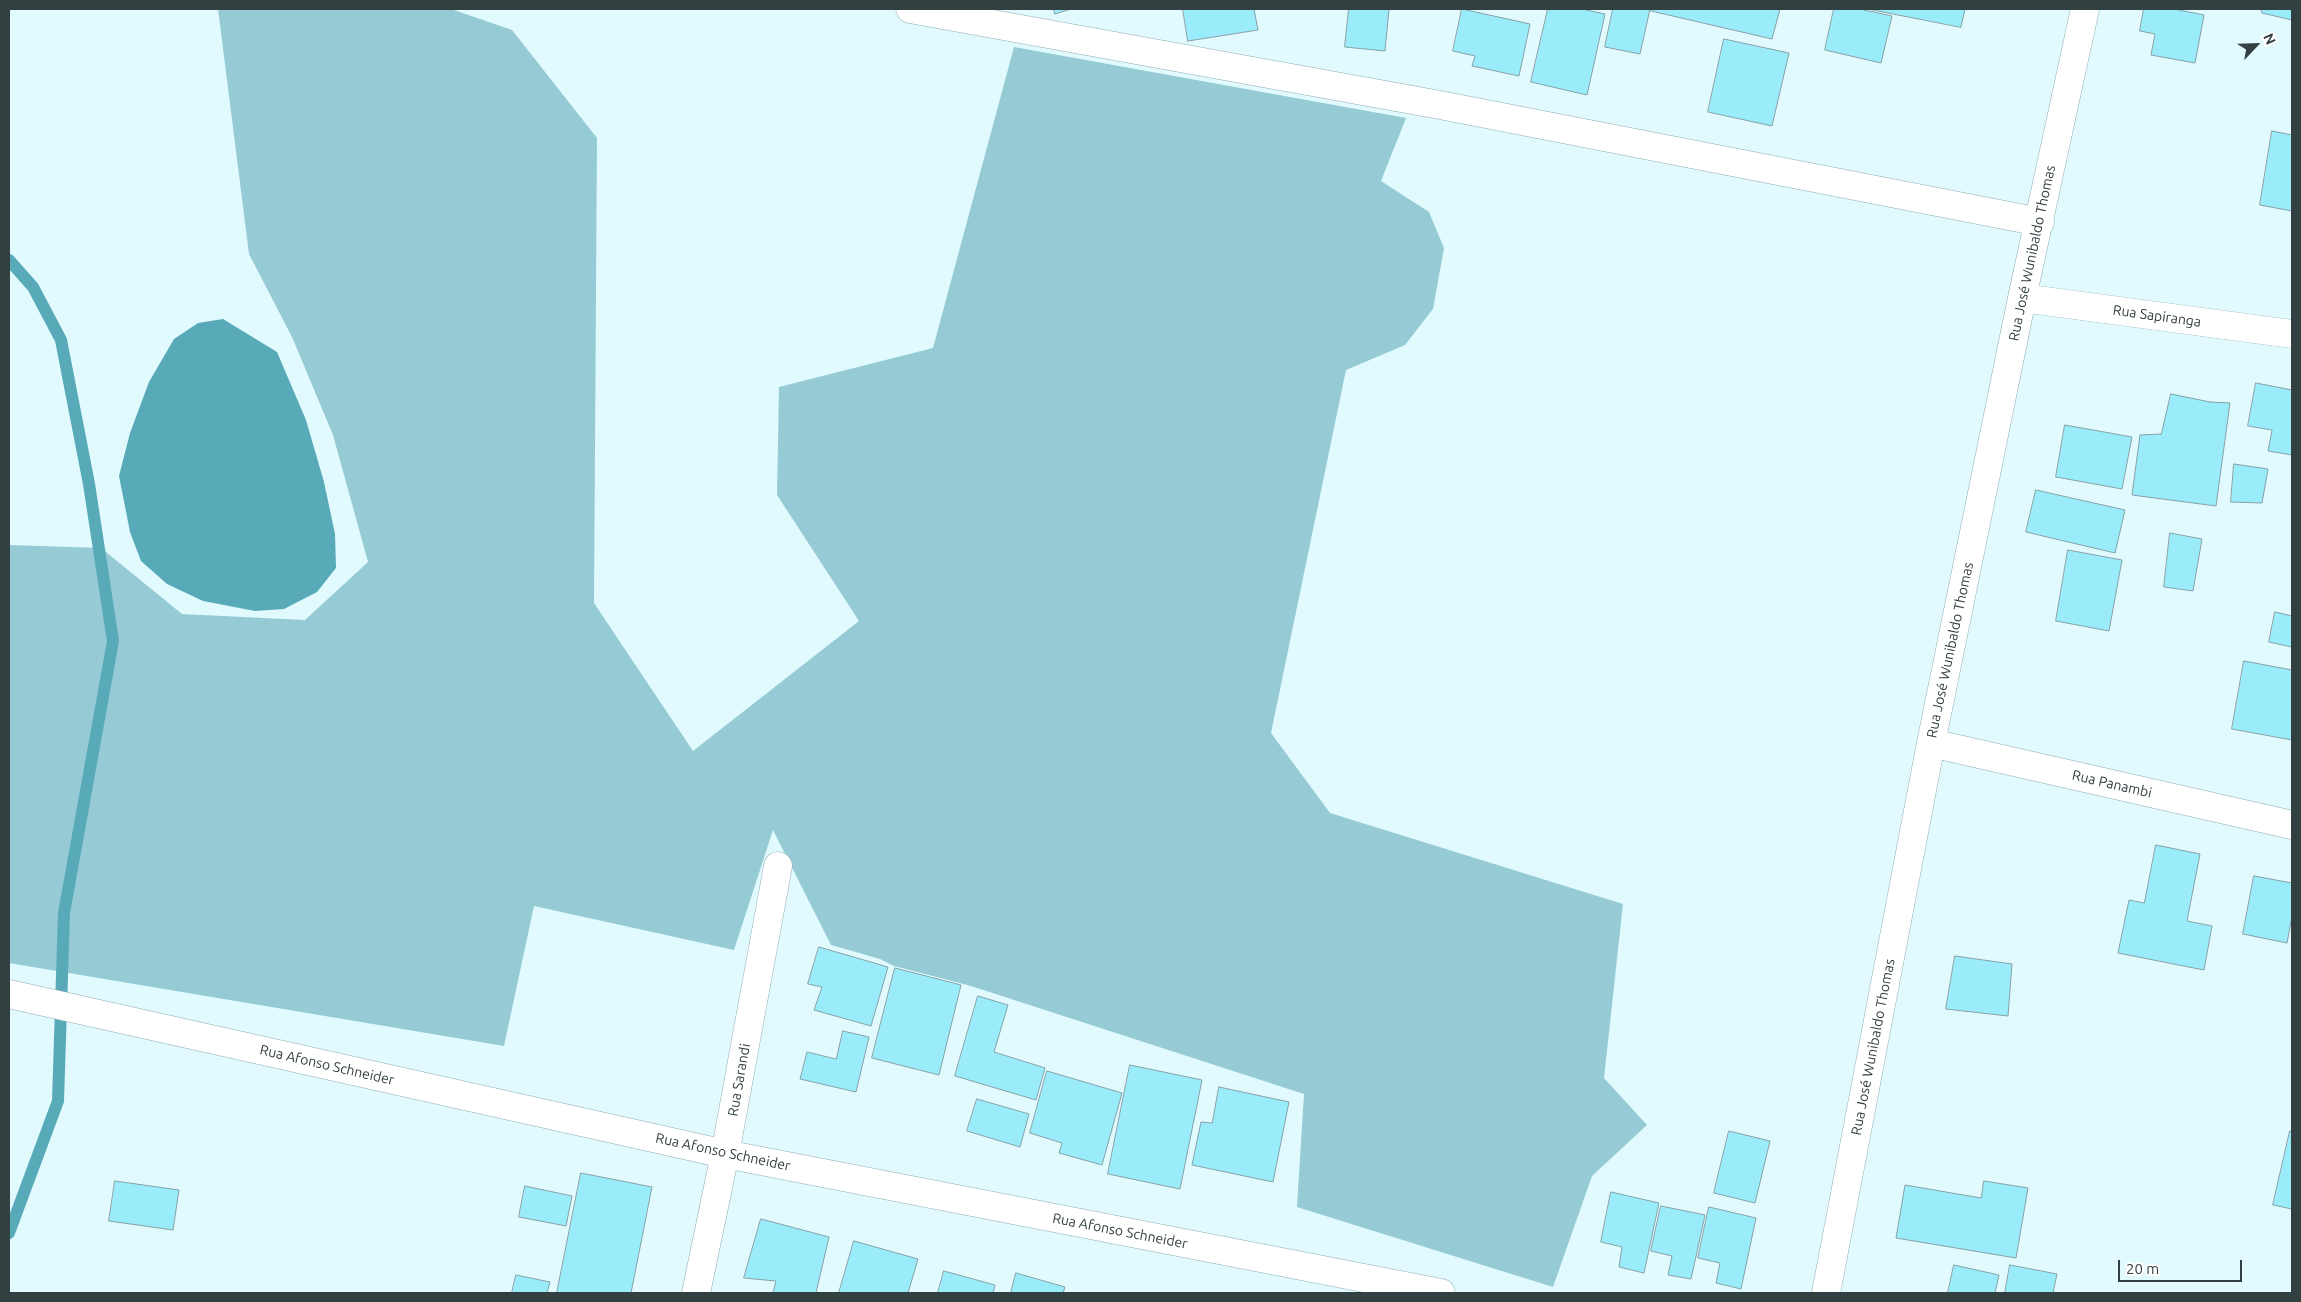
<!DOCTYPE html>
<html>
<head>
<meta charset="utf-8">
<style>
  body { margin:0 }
  #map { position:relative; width:2301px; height:1302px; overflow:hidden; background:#e1fafe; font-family:Ubuntu,sans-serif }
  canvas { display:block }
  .frame { position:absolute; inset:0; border:10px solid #334042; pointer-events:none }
  .north { position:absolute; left:2231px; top:20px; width:50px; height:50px; -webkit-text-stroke:4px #fff; paint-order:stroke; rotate:66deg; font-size:14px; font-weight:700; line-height:20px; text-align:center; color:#334042 }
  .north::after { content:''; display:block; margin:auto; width:18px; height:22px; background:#334042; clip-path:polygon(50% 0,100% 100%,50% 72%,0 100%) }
  .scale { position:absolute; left:2118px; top:1260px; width:124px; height:22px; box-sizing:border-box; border:2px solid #334042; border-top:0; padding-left:6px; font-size:15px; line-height:18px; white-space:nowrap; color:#334042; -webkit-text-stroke:4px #fff; paint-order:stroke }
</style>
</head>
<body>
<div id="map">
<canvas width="2301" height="1302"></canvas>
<div class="frame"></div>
<div class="north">N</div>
<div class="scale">20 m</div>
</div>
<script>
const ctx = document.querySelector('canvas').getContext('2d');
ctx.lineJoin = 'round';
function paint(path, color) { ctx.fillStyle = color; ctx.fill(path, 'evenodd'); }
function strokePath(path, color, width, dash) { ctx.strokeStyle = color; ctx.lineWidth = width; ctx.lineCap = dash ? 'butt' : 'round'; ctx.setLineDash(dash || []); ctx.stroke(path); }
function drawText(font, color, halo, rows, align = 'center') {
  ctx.font = font + ' Ubuntu,sans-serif'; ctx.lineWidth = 4.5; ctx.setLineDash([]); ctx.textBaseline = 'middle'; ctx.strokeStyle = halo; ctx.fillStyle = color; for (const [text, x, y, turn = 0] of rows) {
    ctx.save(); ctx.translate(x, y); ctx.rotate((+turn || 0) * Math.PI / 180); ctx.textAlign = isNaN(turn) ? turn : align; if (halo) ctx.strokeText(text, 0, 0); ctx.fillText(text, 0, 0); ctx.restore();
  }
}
paint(new Path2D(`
  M218,9h233l61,21 85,108 -3,465 99,148 166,-130 -82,-126 2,-108 154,-39 81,-301 392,71 -25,63 48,31 15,36 -11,61 -28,36 -59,25 -75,363 59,80 293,91 -19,174 43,47 -55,51 -39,111 -256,-80 7,-113 -333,-108 -77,-20 -14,-7 -49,-14 -58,-115 -39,120 -200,-44 -30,140 -495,-83v-418l92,3 81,66 123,6 63,-58 -35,-127 -41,-98 -43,-83z`), '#96cbd5');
paint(new Path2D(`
  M223,319l54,33 29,68 18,62 11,52 1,34 -19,24 -33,17 -29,2 -52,-10 -36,-17 -26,-23 -11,-29 -11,-56 11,-43 19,-51 25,-43 24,-16z`), '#58aab8');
strokePath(new Path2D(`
  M9,260l24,27 28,53 28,144 24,157 -49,272 -6,188 -49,132`), '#58aab8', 12);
const building = new Path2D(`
  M1054,9h17l-16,5z
  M1183,9h71l4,21 -70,11z
  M1349,9h40l-4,42 -40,-4z
  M1462,9l68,15 -11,52 -47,-10 3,-10 -22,-5z
  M1548,9h34l23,5 -18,81 -56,-13z
  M1613,9h37l-10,45 -35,-7z
  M1651,9h129l-8,30 -121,-28z
  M1834,9h26l32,7 -11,47 -56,-13z
  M1868,9h97l-4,18z
  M2144,9h30l30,6 -9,48 -44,-8 4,-21 -15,-3z
  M2262,9h30v11l-30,-7z
  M1724,39l65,14 -17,73 -64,-14z
  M2272,131l20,4v76l-32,-6z
  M2256,383l36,7v65l-24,-4 4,-21 -24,-4z
  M2171,394l39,8 20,1 -14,103 -84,-11 8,-60 21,-1z
  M2065,425l67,12 -10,52 -66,-12z
  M2234,464l34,5 -6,34 -31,-1z
  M2036,490l89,20 -10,43 -89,-21z
  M2170,533l32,6 -9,52 -29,-4z
  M2068,550l54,10 -13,71 -53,-10z
  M2275,612l17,4v31l-23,-5z
  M2244,661l48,9v70l-60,-11z
  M2156,845l44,9 -13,67 25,5 -8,44 -86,-17 11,-53 15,3z
  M2254,876l38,7v33l-5,27 -44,-9z
  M819,947l69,20 -17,59 -57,-16 8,-23 -14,-3z
  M1955,956l57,8 -4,52 -62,-7z
  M895,968l66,17 -22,90 -67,-17z
  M978,996l30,9 -14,47 51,16 -9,32 -81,-24z
  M843,1031l26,6 -13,55 -56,-13 7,-27 29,7z
  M1130,1065l72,15 -22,109 -72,-15z
  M1047,1071l75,22 -20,72 -43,-12 3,-10 -32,-10z
  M1219,1087l70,15 -16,80 -81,-17 9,-43 11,1z
  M977,1099l52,15 -9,33 -53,-16z
  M1729,1131l41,10 -15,62 -41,-10z
  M2290,1131l2,1v77l-19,-4z
  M581,1173l71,14 -21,106h-74z
  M115,1181l64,9 -6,40 -64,-9z
  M1984,1181l44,7 -12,70 -120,-20 9,-53 76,13z
  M525,1186l47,10 -6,30 -47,-9z
  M1611,1192l48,11 -15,70 -25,-6 3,-20 -21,-5z
  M1661,1206l44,9 -14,64 -23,-4 4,-19 -21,-5z
  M1709,1207l47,11 -15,71 -25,-6 4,-20 -22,-5z
  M761,1219l68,18 -13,56h-43l3,-12 -32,-3z
  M854,1241l64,18 -10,34h-69z
  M1954,1265l45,10 -4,18h-47z
  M2010,1265l47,9 -4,19h-48z
  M944,1271l51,14 -2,8h-55z
  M1016,1273l49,14 -2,6h-52z
  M516,1275l34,7 -3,11h-35z`);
paint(building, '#9aecfb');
strokePath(building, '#85a2a7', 1);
const minor = new Path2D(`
  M910,9l530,96 600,117
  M2022,298l270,36
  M1931,743l361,82
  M9,994l716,160 716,139
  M696,1293l29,-139 53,-288
  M1826,1293l105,-550 91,-445 63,-289`);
strokePath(minor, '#90adb2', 29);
strokePath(minor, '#fff', 28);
drawText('14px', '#334042', '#fff', [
  ["Rua José Wunibaldo Thomas",2032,253,-78],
  ["Rua Sapiranga",2157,316,8],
  ["Rua José Wunibaldo Thomas",1950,650,-78],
  ["Rua Panambi",2112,784,13],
  ["Rua José Wunibaldo Thomas",1873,1047,-79],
  ["Rua Afonso Schneider",327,1065,13],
  ["Rua Sarandi",739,1080,-80],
  ["Rua Afonso Schneider",723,1152,12],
  ["Rua Afonso Schneider",1120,1231,11]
]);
</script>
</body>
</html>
